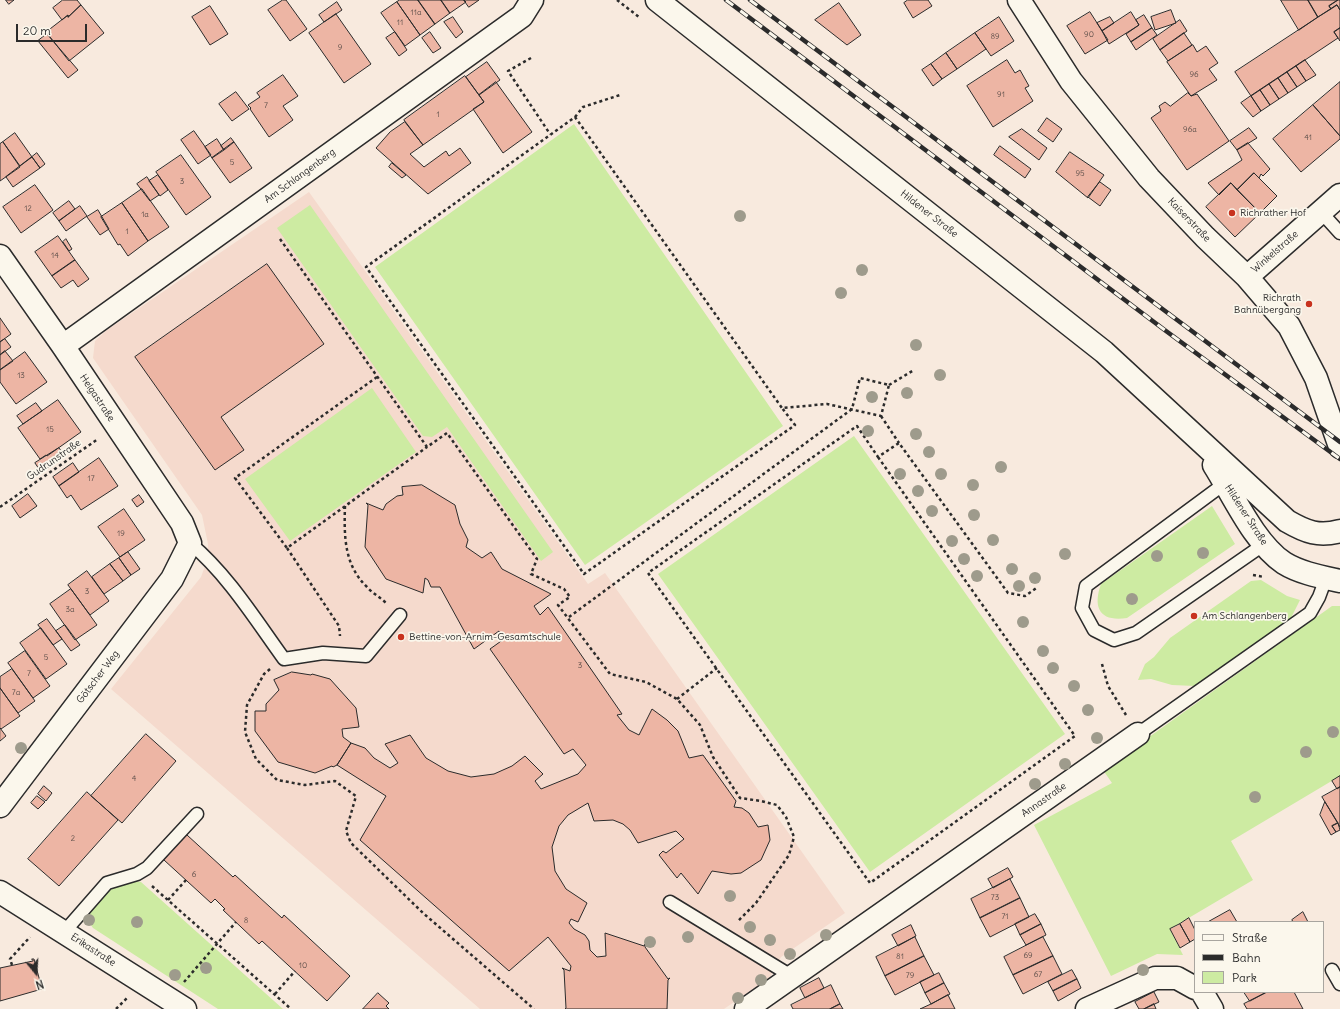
<!DOCTYPE html>
<html>
<head>
<meta charset="utf-8">
<style>
  body { margin:0 }
  #map { position:relative; width:1340px; height:1009px; overflow:hidden; background:#f8eade; font-family:Delius,sans-serif }
  canvas { display:block }
  .legend { position:absolute; left:1194px; top:921px; width:130px; height:72px; box-sizing:border-box; background:#fbf7ec; border:1px solid #a8a59f; margin:0; padding:5px 7px; list-style:none; font-size:12px; color:#2b2b2b }
  .legend li { display:flex; align-items:center; gap:8px; height:20px }
  .legend b { width:20px; border:1px solid #a8a59f }
  .north { position:absolute; left:16px; top:953px; width:40px; height:40px; -webkit-text-stroke:3px #fbf7ec; paint-order:stroke; rotate:162deg; font-size:11px; font-weight:700; line-height:16px; text-align:center; color:#2b2b2b }
  .north::after { content:''; display:block; margin:auto; width:14px; height:18px; background:#2b2b2b; clip-path:polygon(50% 0,100% 100%,50% 72%,0 100%) }
  .scale { position:absolute; left:16px; top:24px; width:71px; height:18px; box-sizing:border-box; border:2px solid #2b2b2b; border-top:0; padding-left:5px; font-size:12px; line-height:14px; white-space:nowrap; color:#2b2b2b; -webkit-text-stroke:3px #fbf7ec; paint-order:stroke }
</style>
</head>
<body>
<div id="map">
<canvas width="1340" height="1009"></canvas>
<ul class="legend">
<li><b style="height:5px;background:#fbf7ec"></b>Straße</li>
<li><b style="height:5px;background:#2b2b2b"></b>Bahn</li>
<li><b style="height:11px;background:#cdeba2"></b>Park</li>
</ul>
<div class="north">N</div>
<div class="scale">20 m</div>
</div>
<script>
const ctx = document.querySelector('canvas').getContext('2d');
ctx.lineJoin = 'round';
function paint(path, color) { ctx.fillStyle = color; ctx.fill(path, 'evenodd'); }
function strokePath(path, color, width, dash) { ctx.strokeStyle = color; ctx.lineWidth = width; ctx.lineCap = dash ? 'butt' : 'round'; ctx.setLineDash(dash || []); ctx.stroke(path); }
function drawText(font, color, halo, rows, align = 'center') {
  ctx.font = font + ' Delius,sans-serif'; ctx.lineWidth = 3.5; ctx.setLineDash([]); ctx.textBaseline = 'middle'; ctx.strokeStyle = halo; ctx.fillStyle = color; for (const [text, x, y, turn = 0] of rows) {
    ctx.save(); ctx.translate(x, y); ctx.rotate((+turn || 0) * Math.PI / 180); ctx.textAlign = isNaN(turn) ? turn : align; if (halo) ctx.strokeText(text, 0, 0); ctx.fillText(text, 0, 0); ctx.restore();
  }
}
paint(new Path2D(`
  M309,192l279,392 17,-11 240,340 -64,44 -11,20 -46,32h-244l-369,-320 90,-112 7,-19v-14l-6,-29 -109,-157 2,-17 12,-11z`), '#f5dacd');
paint(new Path2D(`
  M574,124l209,302 -198,139 -210,-298z
  M310,205l243,347 -12,9 -94,-134 -15,10 -9,-1 -146,-208z
  M372,388l44,64 -126,89 -45,-62z
  M854,436l211,298 -195,138 -212,-298z
  M1212,506l23,38 -108,74c-26,4 -35,-9 -26,-34z
  M1261,580l26,16 13,4 -9,18 -96,68 -23,-1 -21,-6 -13,1 7,-16 9,-7 16,-19 81,-57z
  M1332,606h8v170l-109,65 22,39 -83,49 13,26 -26,-1 -46,22 -77,-151 78,-42 -9,-13z
  M134,881l7,1 142,127h-65l-125,-81 -7,-10 6,-12 15,-19z`), '#cdeba2');
const building = new Path2D(`
  M6,0h8l-5,4z
  M63,0h14l4,5 -13,12v-2l-6,5 -9,-12z
  M283,0h3l21,29 -17,12 -22,-31z
  M400,0h18l17,24 -15,11 -23,-33z
  M418,0h23l9,13 -15,11z
  M441,0h23l2,2 -16,11z
  M464,0h15l-10,7z
  M908,0h20l4,6 -19,12 -9,-15z
  M1281,0h27l10,17 -19,13z
  M1308,0h30l-9,6 2,3 -13,8z
  M1338,0h2v10l-3,-5 -6,4 -2,-3z
  M337,2l5,8 -18,12 -5,-7z
  M397,2l23,33 -15,11 -24,-33z
  M839,3l22,32 -14,10 -32,-25z
  M81,5l23,28 -35,28 -23,-29 22,-17v2z
  M1337,5l3,5v18l-6,4 4,6 -87,58 -16,-24z
  M210,6l18,28 -18,11 -18,-28z
  M1171,10l5,13 -21,7 -4,-13z
  M1090,12l18,28 -23,14 -18,-28z
  M1131,12l8,13 -30,19 -7,-13z
  M336,14l35,50 -27,19 -35,-50z
  M1144,15l8,13 -21,14 -5,-8 13,-9 -3,-5z
  M453,17l10,15 -7,6 -12,-16z
  M999,17l15,24 -23,15 -16,-23z
  M1110,17l4,6 -12,8 -5,-8z
  M1180,20l7,11 -27,19 -7,-11z
  M1152,28l5,7 -21,15 -5,-8z
  M1340,28v13l-6,-9z
  M395,32l12,18 -8,6 -13,-18z
  M430,32l11,16 -8,5 -11,-15z
  M975,33l11,16 -29,20 -11,-16z
  M1184,33l8,12 -24,16 -8,-11z
  M47,34l31,36 -10,8 -30,-37z
  M1193,45l4,7 9,-6 12,17 -9,6 8,11 -26,16 -24,-34z
  M946,53l11,16 -15,10 -11,-15z
  M1007,60l8,13 5,-3 9,16 -4,2 8,13 -40,26 -26,-41z
  M1305,60l11,15 -10,6 -10,-15z
  M487,62l13,18 -21,15 -13,-18z
  M931,64l11,15 -9,7 -11,-16z
  M1296,66l10,15 -9,6 -10,-15z
  M1287,72l10,15 -9,6 -10,-15z
  M283,75l15,21 -15,10 10,14 -24,17 -19,-28 1,-1 -3,-3 12,-8 -3,-4z
  M465,76l19,26 -61,43 -19,-25z
  M1278,78l10,15 -9,6 -10,-15z
  M496,82l36,50 -29,21 -30,-44 11,-7 -5,-7z
  M1340,82v54l-27,-31z
  M1269,84l10,15 -9,6 -10,-15z
  M1260,90l10,15 -9,6 -10,-15z
  M236,92l13,17 -17,12 -13,-17z
  M1188,93l3,3 6,-2 32,47 -42,29 -36,-52 10,-7 -2,-5 6,-4 5,4z
  M1251,96l10,15 -8,6 -12,-14z
  M1313,105l27,31v3l-39,33 -28,-33z
  M1047,118l15,11 -9,13 -15,-11z
  M405,122l18,23 -13,9 14,13 22,-16 3,5 11,-8 11,15 -43,31 -52,-46 14,-16z
  M1249,128l8,10 -20,12 -7,-9z
  M1022,129l25,19 -8,12 -30,-23z
  M194,131l17,24 -13,9 -17,-24z
  M15,133l17,24 -12,9 -17,-24z
  M231,138l3,4 -10,8 -3,-4z
  M217,139l7,11 -12,8 -7,-11z
  M3,142l17,25 -20,14v-37z
  M234,142l18,26 -22,15 -18,-25z
  M1248,143l22,26 -7,7 -2,-2 -2,4 -5,-5 -17,17 -6,-7 -12,12 -11,-12 34,-23 -5,-10z
  M1000,146l31,23 -6,9 -31,-23z
  M1070,152l34,23 -16,23 -32,-26z
  M37,153l8,11 -5,4 -8,-11z
  M181,155l30,42 -25,18 -30,-43z
  M32,157l8,11 -27,19 -7,-10z
  M392,163l14,12 -4,3 -13,-11z
  M1254,173l23,23 -17,17 -23,-23z
  M158,175l10,15 -8,6 -11,-15z
  M147,177l12,18 -9,6 -13,-17z
  M1100,182l11,8 -11,16 -12,-9z
  M1231,183l29,30 -25,24 -29,-30z
  M35,185l18,25 -32,23 -18,-26z
  M142,189l27,38 -21,14 -26,-38z
  M69,201l6,8 -16,12 -6,-8z
  M122,203l26,38 -20,15 -8,-12 -2,1 -17,-28z
  M80,206l7,10 -21,15 -7,-10z
  M98,210l11,19 -9,6 -13,-18z
  M58,236l17,24 -23,16 -17,-24z
  M66,239l6,10 -3,2 -6,-9z
  M75,260l14,19 -11,8 -5,-7 -12,8 -9,-12z
  M267,264l57,80 -103,73 23,33 -29,20 -80,-113z
  M0,318l11,16 -11,8z
  M5,339l6,8 -11,8v-13z
  M5,351l8,10 -13,9v-15z
  M25,352l22,30 -31,22 -16,-22v-12z
  M58,400l23,32 -34,24 -1,-1 -6,4 -22,-31z
  M36,403l6,8 -19,13 -6,-8z
  M59,448l6,8 -24,16 -6,-9z
  M99,458l19,28 -37,24 -10,-15 -4,3 -8,-12z
  M73,463l6,9 -20,14 -6,-9z
  M422,485l33,20 5,19 8,16 -2,7 16,11 9,-6 11,17 49,25 -17,12 6,9 8,-8 74,107 -5,1 12,15 10,5 13,-26 15,11 11,11 11,27 14,-3 33,46 -2,6 8,1 7,5 9,14 10,-2 2,15 -9,20 -20,13 -10,1 -19,-3 -14,23 -17,-21 -4,5 -18,-23 4,-4 3,2 18,-14 -8,-8 -38,12 -8,-13 -7,-6 -10,-4 -19,1 -6,-18 -20,12 -9,11 -7,21 3,24 11,18 21,14 -9,19 -7,-3 -2,4 5,6 11,6 4,6 1,9 7,7 9,-1 -1,-23 39,13 1,-2v3l23,32 2,-1 -2,2 -1,29h-102l1,-1 -2,-38 -2,-2 8,3 1,-5 -23,-29 -39,34 -149,-131 26,-44 -49,-31 14,-22 14,5 9,10 16,10 8,-5 -13,-19 25,-9 16,23 22,13 23,6 23,-3 18,-8 13,-10 18,18 -8,7 6,8 37,-15 8,-9 -13,-16 -9,5 -74,-105 14,-10 -5,-8 -25,18 -34,-62h-9l-3,-7 -3,-2 -2,15 -37,-14 -21,-32 3,-42 -2,-2 17,7 3,-6 11,-8 6,-1 -1,-8z
  M28,494l9,12 -17,12 -8,-12z
  M139,495l5,7 -7,5 -5,-7z
  M124,509l21,31 -25,17 -22,-30z
  M128,552l12,17 -9,6 -12,-17z
  M119,558l12,17 -8,6 -13,-17z
  M110,564l13,17 -19,13 -12,-17z
  M87,571l22,30 -19,14 -22,-30z
  M71,589l26,36 -22,15 -25,-36z
  M47,619l15,20 -9,6 -15,-20z
  M65,625l15,20 -9,6 -15,-20z
  M41,628l26,36 -21,15 -26,-36z
  M25,651l25,35 -17,12 -25,-35z
  M12,669l23,32 -17,12 -18,-25v-11z
  M292,672l19,3 1,-1 18,5 26,29 3,19 -17,2 1,8 8,6 -14,22 -4,2 -1,-1 -17,7 -37,-11 -23,-31v-20h11v-7l13,-14 -5,-10z
  M0,688l20,28 -19,13 -1,-1z
  M0,728l6,8 -6,5z
  M146,734l30,27 -54,62 -31,-27z
  M1340,776v11l-3,2 -5,-8z
  M44,786l8,7 -6,8 -8,-7z
  M1340,787v40l-18,-30z
  M87,792l31,28 -59,66 -31,-27z
  M37,796l8,6 -7,7 -7,-6z
  M1325,802l13,21 -6,3 4,6 -5,3 -11,-20z
  M1338,823l2,7 -4,2 -4,-6z
  M187,835l46,42 2,-2 47,43 2,-3 66,61 -23,25 -65,-60 -3,3 -36,-34 2,-1 -10,-10 -4,4 -47,-43z
  M1008,868l5,9 -20,11 -5,-9z
  M1010,879l10,19 -40,20 -9,-19z
  M1020,898l9,19 -39,20 -10,-19z
  M1230,910l7,12h-29z
  M1303,912l5,10h-15l-1,-2z
  M1035,914l6,10 -21,11 -5,-11z
  M1189,918l6,12v9l-5,3 -10,-18z
  M1041,924l5,11 -20,10 -6,-10z
  M1180,924l10,18 -10,6 -10,-19z
  M911,925l5,11 -18,10 -6,-11z
  M915,937l9,19 -39,20 -9,-19z
  M1043,937l10,19 -40,19 -9,-18z
  M924,956l10,19 -39,20 -10,-19z
  M1053,956l9,18 -39,20 -10,-19z
  M32,959h2l8,30 -42,12v-33l33,-7z
  M1072,970l5,9 -24,12 -5,-9z
  M939,973l5,10 -19,10 -5,-11z
  M819,978l5,10 -19,10 -5,-10z
  M1077,979l4,9 -23,13 -5,-10z
  M944,983l6,11 -19,10 -6,-11z
  M831,985l9,19 -10,5h-37l-2,-4z
  M1154,992l5,10 -15,7h-5l-4,-7z
  M1244,992h23l-17,9z
  M1267,992h27l9,17h-56l-3,-5z
  M378,993l11,10 -3,3 3,3h-26z
  M948,995l7,14h-35l11,-5z
  M840,1004l3,5h-13z
  M1154,1004l2,5h-12z`);
paint(building, '#edb5a4');
strokePath(building, '#2b2b2b', 1);
const lane = new Path2D(`
  M1321,212l19,21
  M1228,481l-142,105 -4,22 12,22 20,10 22,-7 127,-88
  M190,543c38,32 65,76 94,116l39,-6 43,3 34,-41
  M1138,734l172,-121 9,-16 7,-19
  M670,902l123,75
  M65,931l42,-48 30,-9 10,-6 50,-54
  M1332,970l8,14`);
const street = new Path2D(`
  M1019,0l52,81 78,97 56,59 42,40 42,49 27,52 24,69
  M0,256l63,90 119,177 8,20 -18,36 -172,227
  M1247,277l93,-82
  M63,346l459,-330 10,-16
  M0,892l185,117
  M1202,992l10,17
  M746,1009l392,-275
  M1087,1009l68,-31h22l18,10`);
const secondary = new Path2D(`
  M657,0l447,352 183,169c19,11 32,16 53,10
  M1214,465c19,30 41,79 70,98 16,10 38,14 56,18`);
strokePath(lane, '#2b2b2b', 15);
strokePath(street, '#2b2b2b', 25);
strokePath(secondary, '#2b2b2b', 25);
strokePath(new Path2D(`
  M617,0l22,17
  M531,58l-23,13 42,63
  M575,117l8,-10 37,-12
  M280,239l147,208 20,-14 90,126 -6,15 33,15 6,8 -12,8 52,69 36,8 31,17 23,26 13,32 27,41 21,3 16,4 9,12 8,20 -5,18 -33,48 -19,19
  M377,377l-142,101 52,70 140,-101
  M889,385l25,-15
  M881,416l18,27
  M878,457l197,279 -205,147 -222,-310 209,-147 21,31 21,-14 109,150 17,3 13,-9
  M345,506c-1,30 -1,59 22,81 5,6 13,10 19,16
  M0,507l98,-68
  M287,548l52,78 1,10
  M1253,575l11,2
  M569,617l283,-208 8,-31 29,7 -8,31 -54,-12 -45,4 -207,-291 -209,150 218,307 211,-149 -13,-17
  M1102,664l6,22 18,29
  M270,669l-6,5 -17,31 -2,27 11,27 21,21 28,5 30,-4 21,15 -10,35 5,12 72,70 111,96
  M677,699l40,-31
  M152,886l139,123
  M168,900l18,-20
  M12,965l-2,-6 20,-22
  M184,982l52,-60
  M275,994l20,-23
  M116,1009l11,-11`), '#2b2b2b', 2.5, [3, 3]);
strokePath(lane, '#fbf7ec', 12);
strokePath(street, '#fbf7ec', 22);
strokePath(secondary, '#fbf7ec', 22);
const rail = new Path2D(`
  M726,0l440,331 174,128
  M750,0l590,442`);
strokePath(rail, '#2b2b2b', 4.5);
strokePath(rail, '#fbf7ec', 3, [9]);
ctx.fillStyle = '#9e9b8c';
for (const [x, y] of [
  [740,216],
  [862,270],
  [841,293],
  [916,345],
  [940,375],
  [907,393],
  [872,397],
  [868,431],
  [916,434],
  [929,452],
  [1001,467],
  [900,474],
  [941,474],
  [973,485],
  [918,491],
  [932,511],
  [974,515],
  [993,540],
  [952,541],
  [1203,553],
  [1065,554],
  [1157,556],
  [964,559],
  [1012,569],
  [977,576],
  [1035,578],
  [1019,586],
  [1132,599],
  [1023,622],
  [1043,651],
  [1053,668],
  [1074,686],
  [1088,710],
  [1333,732],
  [1097,738],
  [21,748],
  [1306,752],
  [1065,764],
  [1035,784],
  [1255,797],
  [730,896],
  [89,920],
  [137,922],
  [750,927],
  [826,935],
  [688,937],
  [770,940],
  [650,942],
  [790,954],
  [206,968],
  [1143,970],
  [175,975],
  [761,980],
  [738,998]
]) { ctx.beginPath(); ctx.arc(x, y, 6, 0, 2 * Math.PI); ctx.fill(); }
for (const [x, y, r, color] of [
  [1232,213,4,"#c8321e"],
  [1309,304,4,"#c8321e"],
  [1194,616,4,"#c8321e"],
  [401,637,4,"#c8321e"]
]) { const dot = new Path2D(); dot.arc(x, y, r, 0, 2 * Math.PI); ctx.fillStyle = color; ctx.fill(dot); strokePath(dot, '#fbf7ec', 1.5); }
drawText('8px', '#5c4e49', null, [
  ["11a",416,13],
  ["11",400,23],
  ["90",1089,35],
  ["89",995,37],
  ["9",340,48],
  ["96",1194,75],
  ["91",1001,95],
  ["7",266,106],
  ["1",438,115],
  ["96a",1190,130],
  ["41",1308,138],
  ["5",232,163],
  ["95",1080,174],
  ["3",182,182],
  ["12",28,209],
  ["1a",145,215],
  ["1",127,232],
  ["14",55,256],
  ["13",21,376],
  ["15",50,430],
  ["17",91,479],
  ["19",121,534],
  ["3",87,592],
  ["3a",70,610],
  ["5",46,658],
  ["3",580,666],
  ["7",29,674],
  ["7a",16,693],
  ["4",134,779],
  ["2",73,839],
  ["6",194,875],
  ["73",995,898],
  ["71",1005,917],
  ["8",246,921],
  ["69",1028,956],
  ["81",900,957],
  ["10",303,966],
  ["67",1038,975],
  ["79",910,976]
]);
drawText('10px', '#2b2b2b', '#fbf7ec', [
  ["Am Schlangenberg",300,176,-36],
  ["Hildener Straße",929,214,38],
  ["Kaiserstraße",1189,220,46],
  ["Winkelstraße",1275,252,-41],
  ["Helgastraße",97,398,56],
  ["Gudrunstraße",54,460,-35],
  ["Hildener Straße",1246,515,57],
  ["Götscher Weg",98,677,-53],
  ["Annastraße",1044,800,-35],
  ["Erikastraße",93,950,33]
]);
drawText('10px', '#2b2b2b', '#fbf7ec', [
  ["Richrather Hof",1240,213],
  ["Richrath",1301,298,"right"],
  ["Bahnübergang",1301,310,"right"],
  ["Am Schlangenberg",1202,616],
  ["Bettine-von-Arnim-Gesamtschule",409,637]
], 'left');
</script>
</body>
</html>
